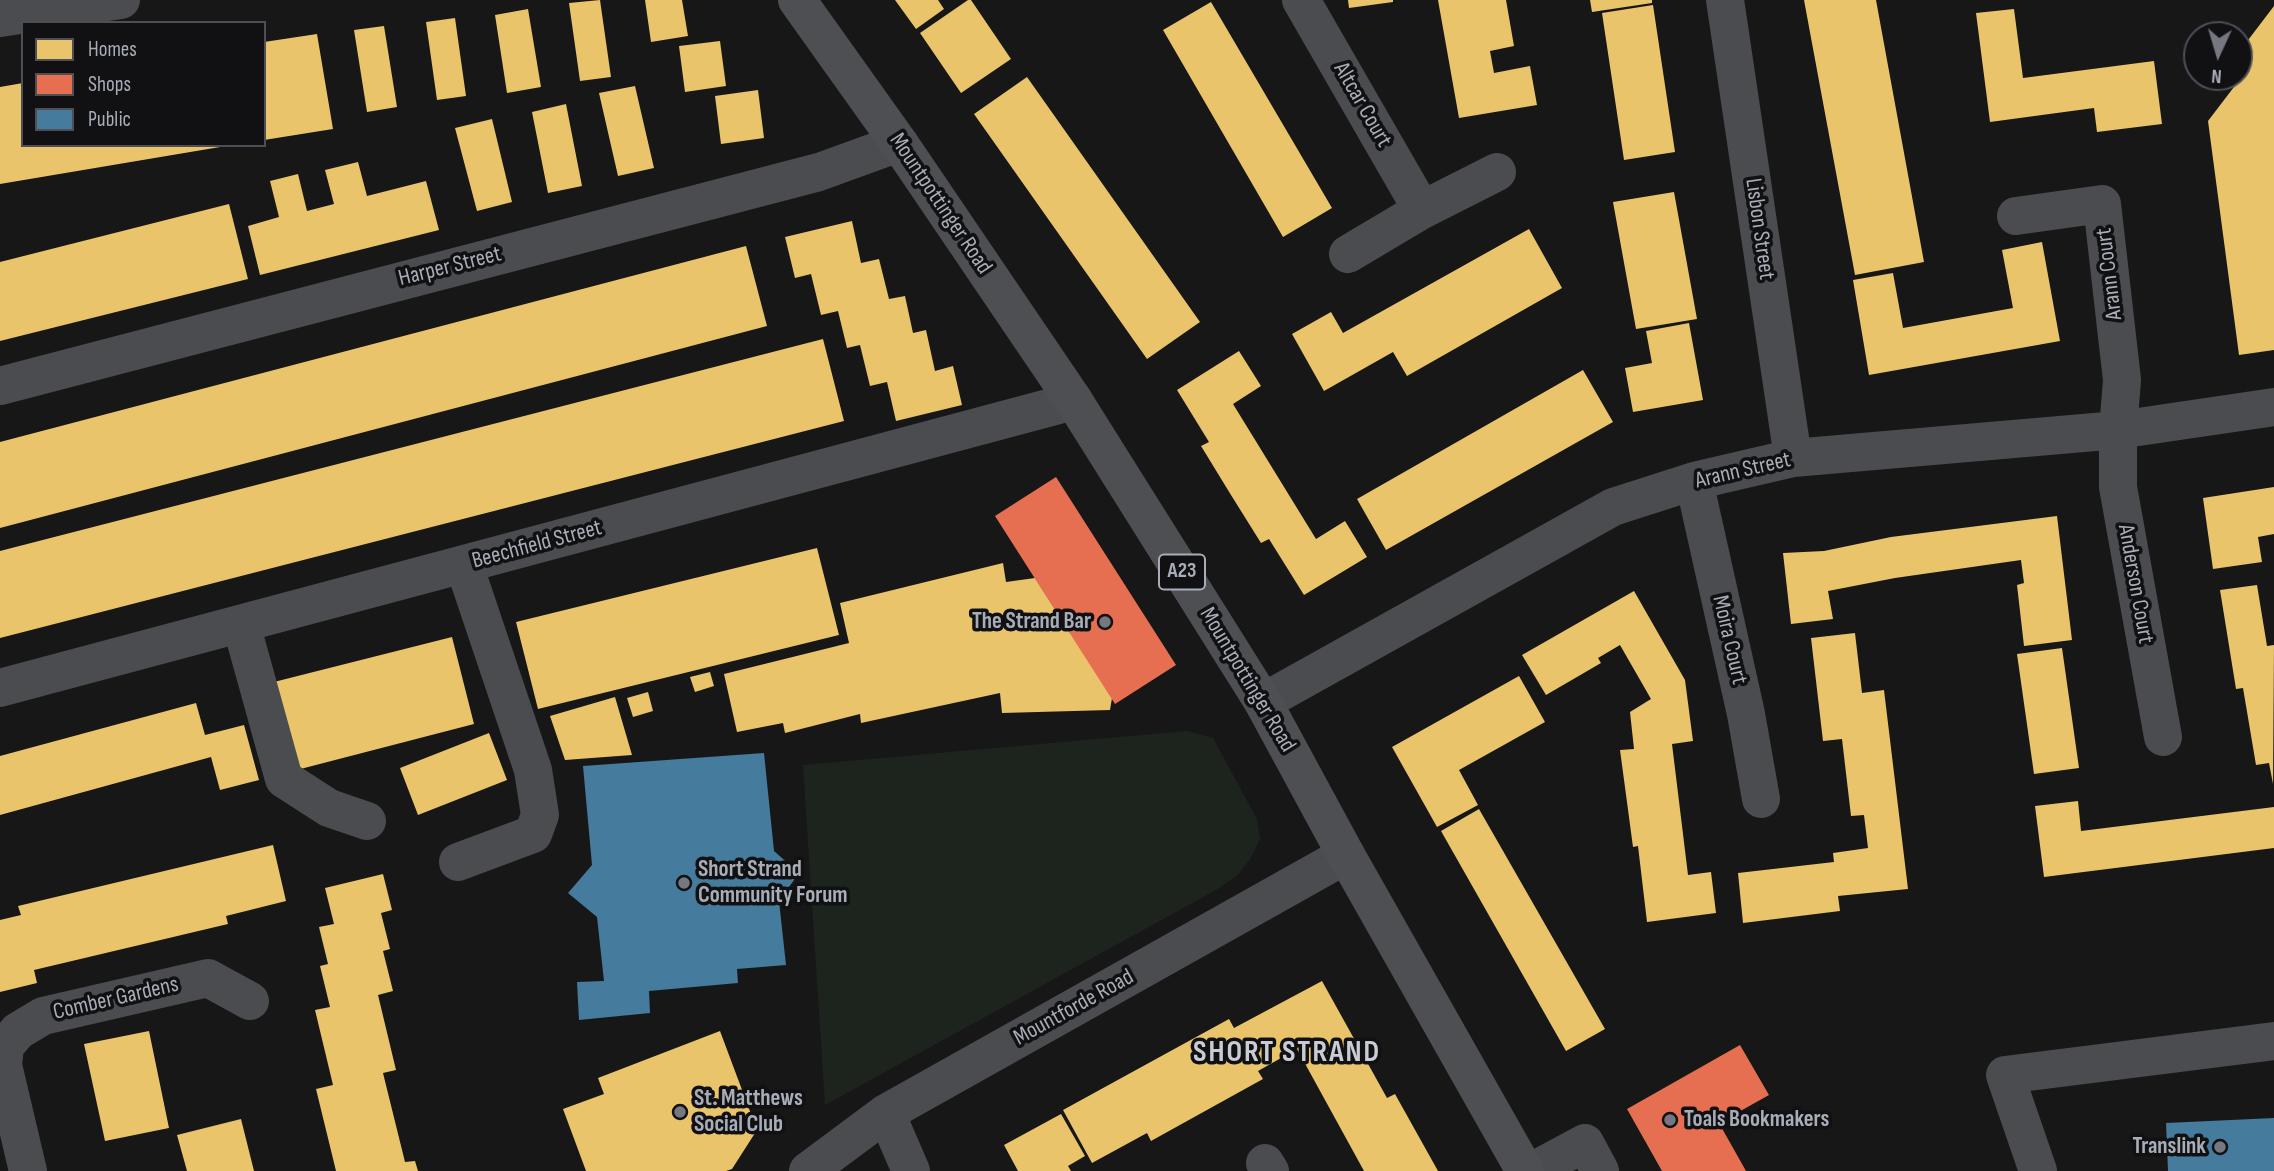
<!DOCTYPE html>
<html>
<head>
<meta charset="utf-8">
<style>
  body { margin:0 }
  #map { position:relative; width:2274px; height:1171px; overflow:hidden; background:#171717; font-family:"Sofia Sans Condensed",sans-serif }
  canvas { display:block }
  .legend { position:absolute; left:21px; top:21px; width:245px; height:126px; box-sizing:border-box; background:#111113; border:2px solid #4d4f55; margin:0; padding:9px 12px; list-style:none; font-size:21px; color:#a8adb8 }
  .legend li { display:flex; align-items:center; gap:14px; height:35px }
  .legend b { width:35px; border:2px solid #4d4f55 }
  .north { position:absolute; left:2183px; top:21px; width:70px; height:70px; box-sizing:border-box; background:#111113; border:2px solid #4d4f55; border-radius:50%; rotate:184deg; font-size:19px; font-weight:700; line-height:28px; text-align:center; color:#a8adb8 }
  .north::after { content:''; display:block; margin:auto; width:24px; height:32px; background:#757880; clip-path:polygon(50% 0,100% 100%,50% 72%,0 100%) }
</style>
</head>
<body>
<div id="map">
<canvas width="2274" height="1171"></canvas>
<ul class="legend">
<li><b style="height:19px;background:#e9c46a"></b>Homes</li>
<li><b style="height:19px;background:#e76f51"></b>Shops</li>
<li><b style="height:19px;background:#457b9d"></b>Public</li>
</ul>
<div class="north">N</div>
</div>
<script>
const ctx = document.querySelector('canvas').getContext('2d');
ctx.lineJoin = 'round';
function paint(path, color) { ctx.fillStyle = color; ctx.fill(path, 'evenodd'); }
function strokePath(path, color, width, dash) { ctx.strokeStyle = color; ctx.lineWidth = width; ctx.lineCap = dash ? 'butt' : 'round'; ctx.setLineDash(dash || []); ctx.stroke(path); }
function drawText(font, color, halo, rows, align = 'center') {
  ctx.font = font + ' "Sofia Sans Condensed",sans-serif'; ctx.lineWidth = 7; ctx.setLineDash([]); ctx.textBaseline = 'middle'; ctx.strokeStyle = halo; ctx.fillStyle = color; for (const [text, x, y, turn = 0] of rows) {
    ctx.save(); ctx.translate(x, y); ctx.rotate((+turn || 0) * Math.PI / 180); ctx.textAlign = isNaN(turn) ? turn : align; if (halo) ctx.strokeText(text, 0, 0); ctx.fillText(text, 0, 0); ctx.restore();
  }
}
paint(new Path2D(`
  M1187,731l26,7 44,81 3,20 -9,19 -14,18 -21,14 -391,215 -22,-340z`), '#1d241e');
paint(new Path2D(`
  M600,0l11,77 -31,4 -11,-78z
  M645,0h37l6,36 -37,6z
  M895,0h43l6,9 -28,20z
  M968,0h3l40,59 -50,34 -41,-60z
  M1348,0h45v2l-44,6z
  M1438,0h68l8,46 -24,5 4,22 36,-7 7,39 -78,13z
  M1590,0h62v3l-60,9z
  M1804,0h72l48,262 -69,13z
  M1211,2l121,206 -49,29 -120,-207z
  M1653,5l22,147 -51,8 -22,-147z
  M2274,6v344l-35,5 -31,-234 42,-55 -11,-8v-6z
  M528,9l13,78 -34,6 -12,-78z
  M2014,9l9,69 131,-17 8,63 -65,8 -3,-24 -104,14 -14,-109z
  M455,18l11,78 -29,4 -11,-78z
  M384,26l13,81 -30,5 -13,-82z
  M317,34l16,95 -69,11v-98z
  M720,41l6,45 -41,6 -6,-46z
  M1027,77l173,245 -53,37 -173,-245z
  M23,83v62l197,2 -220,37v-97z
  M635,86l19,82 -36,8 -19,-83z
  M758,90l6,48 -43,6 -6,-48z
  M566,104l16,82 -34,7 -16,-81z
  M492,119l20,83 -35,9 -22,-83z
  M358,162l9,34 59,-15 13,49 -179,45 -12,-49 31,-9 -9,-36 28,-7 9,37 27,-7 -9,-34z
  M1674,192l23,127 -61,10 -23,-127z
  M229,204l19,75 -248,62v-79z
  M852,221l9,42 18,-4 10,40 16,-3 8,37 13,-3 9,41 18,-5 9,39 -66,16 -9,-39 -17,4 -10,-41 -13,3 -9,-37 -17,4 -10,-41 -16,4 -10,-41z
  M1529,229l33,59 -155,88 -14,-24 -69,39 -32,-57 39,-22 12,21z
  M2042,242l18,99 -191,34 -16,-95 40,-7 10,55 110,-20 -11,-58z
  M746,246l21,80 -767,202v-86z
  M1689,323l14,77 -70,12 -8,-44 27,-5 -6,-32z
  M823,339l21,82 -844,217v-87z
  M1239,351l22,35 -28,18 83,135 29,-18 22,36 -63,38 -35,-56 -8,4 -30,-48 -30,-49 8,-4 -32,-52z
  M1583,370l30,52 -227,128 -29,-51z
  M2274,487v47l-16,3 4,25 -49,7 -10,-71z
  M2057,516l15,124 -48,6 -7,-61 7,-2 -3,-23 -126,18 -67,13 5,28 -42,5 -8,-71 41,-2 67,-14z
  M817,548l22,87 -301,74 -22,-87z
  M1003,563l3,19 29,-4 77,120 -2,12 -108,3 -2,-20 -139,30 -1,-9 -75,19 -2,-10 -46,9 -13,-58 125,-31 -9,-40z
  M2257,585l10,61 7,-1 -1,139 -4,-21 -13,2 -13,-77 -7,1 -16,-99z
  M1634,591l51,89 8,61 -21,3 16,131 23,-3 5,41 -69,9 -9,-76 -5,1 -13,-97 14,-1 -4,-37 21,-13 -31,-54 -22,13 3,5 -55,32 -24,-40z
  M1855,633l7,60 22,-3 24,199 -70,7 2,15 -97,12 -5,-50 96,-11 -1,-9 35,-5 -4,-33 -13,1 -9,-77 -19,2 -12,-103z
  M452,637l22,87 -189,49 -23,-88z
  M2062,648l17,120 -45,6 -17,-120z
  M710,672l4,14 -19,6 -5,-15z
  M1519,676l26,46 -86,48 19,35 -41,22 -45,-80z
  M648,692l5,19 -20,6 -6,-19z
  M615,697l17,58 -67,5 -15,-44z
  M196,703l9,32 39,-10 15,55 -39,10 -9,-33 -211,58v-59z
  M489,733l18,47 -89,35 -18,-47z
  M2078,801l3,30 193,-24v41l-230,29 -9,-71z
  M1479,809l126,220 -39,22 -125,-220z
  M273,845l13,56 -60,15 2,8 -194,46 3,13 -37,9v-72l21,-5 -3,-9z
  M383,874l9,36 -11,3 9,36 -7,2 10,40 -15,4 18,75 -13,3 22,89 10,-1 3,10h-82l-20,-82 17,-4 -18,-75 15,-3 -10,-41 8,-2 -9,-37 15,-3 -9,-36z
  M1322,981l65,117 8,-4 43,77h-74l-67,-122 -39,22 5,8 -38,21 -74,41 -4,-8 -55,30 -29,-53 166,-91 5,9z
  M149,1031l20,97 -64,13 -21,-97z
  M720,1031l37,99 -25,39 -6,2h-140l-23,-62 41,-15 -6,-16z
  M1061,1114l24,42 -17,10 3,5h-53l-14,-26z
  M241,1119l13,52h-67l-10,-36z`), '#e9c46a');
paint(new Path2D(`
  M1056,477l120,188 -61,39 -120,-188z
  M1740,1045l29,50 -50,28 27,48h-84l-35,-62z`), '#e76f51');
paint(new Path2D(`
  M764,753l10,98 25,22 -20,28 7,64 -49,4 1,14 -89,8 1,22 -71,7 -2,-38 27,-1 -7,-64 -29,-24 24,-28 -9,-99z
  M2274,1118v53h-106l-2,-48z`), '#457b9d');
strokePath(new Path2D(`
  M1301,0l121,210
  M1725,0l68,458
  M0,18l121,-18
  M2016,216l86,-12 20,176 -4,50v57l45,250
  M1348,254l74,-44 75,-38
  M0,386l819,-214 80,-29
  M1694,481l52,233 15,85
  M241,624l43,155 45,29 38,13
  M0,688l1074,-287
  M1263,702l350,-195 81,-26 99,-23 325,-28 156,-23
  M458,862l75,-28 7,-19 -7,-45 -69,-205
  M886,1113l25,58
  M1265,1163l5,8
  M28,1171l-25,-106 2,-19 13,-15 25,-15 165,-38 42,23
  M808,1171l78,-58 460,-258
  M1533,1171l52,-28 15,28
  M2038,1171l-33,-96 269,-34`), '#4b4c50', 38);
strokePath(new Path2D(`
  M797,0l102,143 175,258 189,301 83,153 179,316`), '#4d4f52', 38);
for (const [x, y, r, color] of [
  [1105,622,7,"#757880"],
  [684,883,7,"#757880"],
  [680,1112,7,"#757880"],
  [1670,1120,7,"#757880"],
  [2220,1147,7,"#757880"]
]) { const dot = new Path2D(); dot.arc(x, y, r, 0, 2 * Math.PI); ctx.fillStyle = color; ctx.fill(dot); strokePath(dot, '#111113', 2.5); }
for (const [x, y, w] of [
  [1182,572,46]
]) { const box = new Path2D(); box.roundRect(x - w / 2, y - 17.5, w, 35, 5); ctx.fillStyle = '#111113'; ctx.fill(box); strokePath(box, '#a8adb8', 2); }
drawText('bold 21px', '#a8adb8', null, [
  ["A23",1182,572]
]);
drawText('23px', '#a8adb8', '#111113', [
  ["Altcar Court",1362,105,60],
  ["Mountpottinger Road",940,204,56],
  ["Lisbon Street",1759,229,82],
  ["Harper Street",450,267,-14],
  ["Arann Court",2110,274,-97],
  ["Arann Street",1743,471,-13],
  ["Beechfield Street",537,545,-15],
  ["Anderson Court",2135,584,80],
  ["Moira Court",1729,640,77],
  ["Mountpottinger Road",1247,680,59],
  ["Comber Gardens",116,999,-13],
  ["Mountforde Road",1074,1008,-29]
]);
drawText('bold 23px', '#a8adb8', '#111113', [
  ["The Strand Bar",1091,622,"right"],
  ["Short Strand",698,870],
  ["Community Forum",698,896],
  ["St. Matthews",694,1099],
  ["Social Club",694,1125],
  ["Toals Bookmakers",1684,1120],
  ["Translink",2206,1147,"right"]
], 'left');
ctx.letterSpacing = '2px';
drawText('bold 30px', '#c9ccd4', '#111113', [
  ["SHORT STRAND",1287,1053]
]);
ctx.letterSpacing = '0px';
</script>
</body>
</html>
